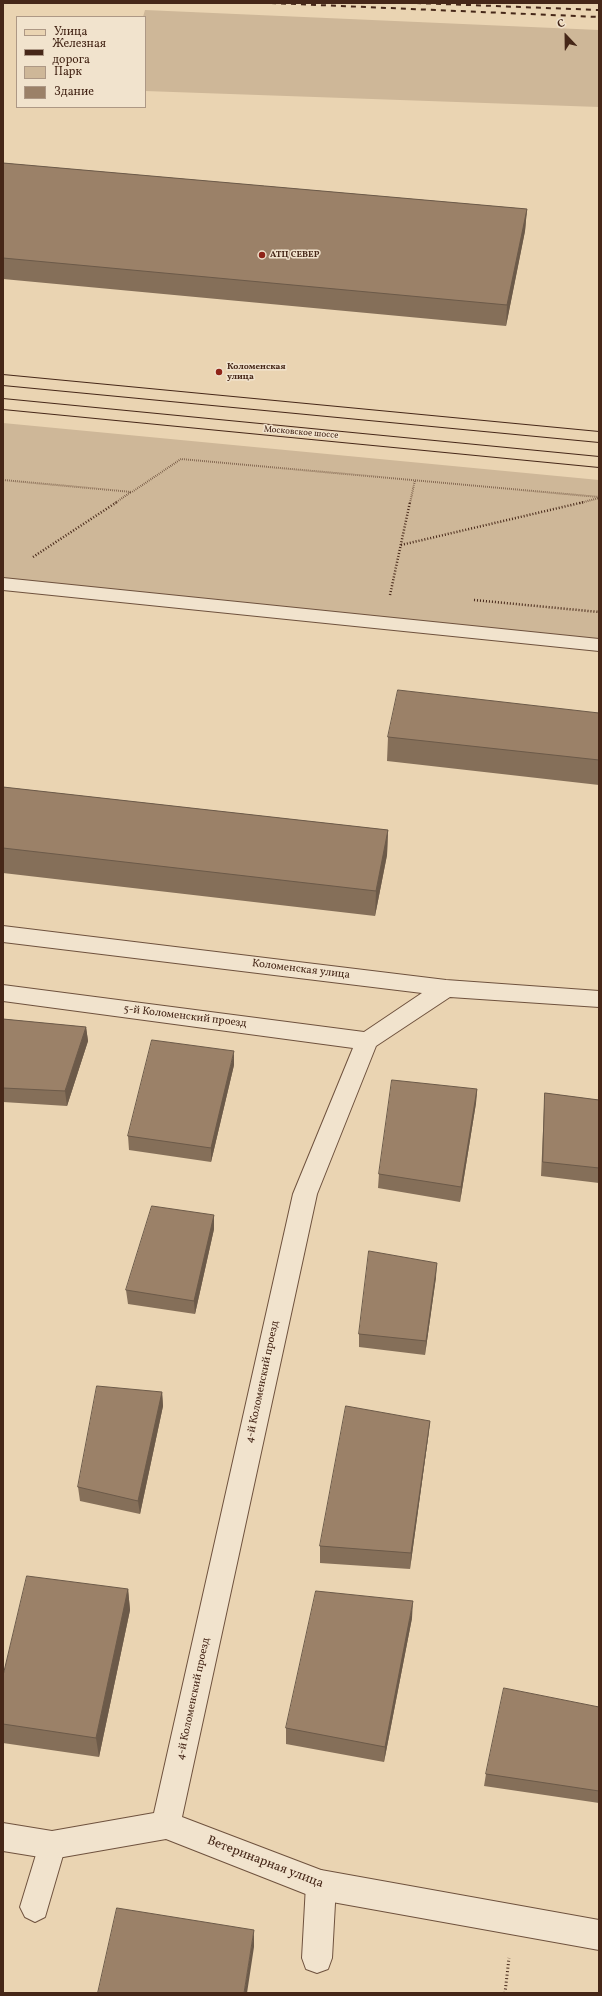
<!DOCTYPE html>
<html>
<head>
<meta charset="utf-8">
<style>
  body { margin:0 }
  #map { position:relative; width:602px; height:1996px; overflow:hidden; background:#ead4b2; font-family:Vollkorn,serif }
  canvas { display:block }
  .frame { position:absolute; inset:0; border:4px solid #462718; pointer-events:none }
  .legend { position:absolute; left:16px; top:16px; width:130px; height:92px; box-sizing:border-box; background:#f1e3cd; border:1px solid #ad9885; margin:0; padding:5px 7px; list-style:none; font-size:12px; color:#462718 }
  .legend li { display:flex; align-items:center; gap:8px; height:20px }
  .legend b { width:20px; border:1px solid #ad9885 }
  .north { position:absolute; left:546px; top:16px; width:40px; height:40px; -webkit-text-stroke:3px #f1e3cd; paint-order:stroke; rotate:338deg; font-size:11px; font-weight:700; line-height:16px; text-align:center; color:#462718 }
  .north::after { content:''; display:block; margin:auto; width:14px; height:18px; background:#462718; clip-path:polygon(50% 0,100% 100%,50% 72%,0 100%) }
</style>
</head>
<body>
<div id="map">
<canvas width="602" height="1996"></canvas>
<div class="frame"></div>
<ul class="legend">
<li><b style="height:5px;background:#ead4b2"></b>Улица</li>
<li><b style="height:5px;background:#462718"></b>Железная дорога</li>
<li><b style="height:11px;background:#ceb798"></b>Парк</li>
<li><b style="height:11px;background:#9b8168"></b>Здание</li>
</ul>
<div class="north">С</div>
</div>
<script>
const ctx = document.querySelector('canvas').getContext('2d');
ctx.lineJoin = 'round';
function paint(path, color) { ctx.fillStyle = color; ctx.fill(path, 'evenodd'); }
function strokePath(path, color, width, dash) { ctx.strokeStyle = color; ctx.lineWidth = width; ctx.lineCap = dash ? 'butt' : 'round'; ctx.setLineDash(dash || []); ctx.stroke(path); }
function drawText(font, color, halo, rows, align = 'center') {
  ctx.font = font + ' Vollkorn,serif'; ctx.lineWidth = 3; ctx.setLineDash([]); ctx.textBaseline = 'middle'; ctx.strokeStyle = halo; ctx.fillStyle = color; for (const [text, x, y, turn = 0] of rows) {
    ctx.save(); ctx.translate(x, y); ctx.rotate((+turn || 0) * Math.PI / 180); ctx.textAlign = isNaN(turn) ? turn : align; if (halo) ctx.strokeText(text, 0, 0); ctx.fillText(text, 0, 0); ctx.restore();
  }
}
paint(new Path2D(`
  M145,10l454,20v77l-454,-16v-74h-2z
  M3,423l596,57v165l-596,-61z`), '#ceb798');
const lane = new Path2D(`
  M52,1831l10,4 4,10 -21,72 -10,5 -10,-5 -5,-10 22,-72z
  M321,1870l10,5 5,10 -4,73 -4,11 -11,4 -11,-4 -4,-11 4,-73 5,-10z`);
const street = new Path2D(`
  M3,578l596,61v12l-596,-61z
  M3,926l443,54 153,11v16l-149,-10 -74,49 -59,148 -135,623 139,53 278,50v30l-278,-50 -155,-61 -114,20 -49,-8v-28l49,8 102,-18 139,-619 60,-146 -350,-47v-16l361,47 58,-39 -419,-51z`);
const primary = new Path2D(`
  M3,375l596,57v10l-596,-57z
  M3,399l596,58v10l-596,-58z`);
strokePath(lane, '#6f523e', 2);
strokePath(street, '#6f523e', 2);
strokePath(primary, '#462718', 2);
strokePath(new Path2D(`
  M3,480l129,12 49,-33 418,38
  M115,503l16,-11
  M410,503l5,-23
  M580,503l19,-5`), '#462718', 2, [0.5, 1.5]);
strokePath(new Path2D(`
  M401,545l183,-43
  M33,557l84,-55
  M390,595l20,-93
  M474,600l125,12`), '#462718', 2.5, [1, 2]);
strokePath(new Path2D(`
  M505,1993l4,-35`), '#462718', 3, [1, 2.5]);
paint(lane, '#f1e3cd');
paint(street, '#f1e3cd');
paint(primary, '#ead4b2');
strokePath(new Path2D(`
  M271,3l328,14
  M416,3l183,7`), '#462718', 2, [5, 5]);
paint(new Path2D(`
  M3,163l524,46 -2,22 -19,95 -503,-47z
  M599,713v72l-212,-24 1,-24z
  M3,787l385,43 -1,25 -12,61 -372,-43z
  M3,1019l83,8 2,14 -21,65 -64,-4z
  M234,1065l-23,97 -82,-12 -1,-14z
  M477,1089l-1,14 -16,99 -82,-14 1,-14z
  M545,1093l54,7v83l-58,-7 3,-68z
  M214,1215v14l-19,85 -67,-10 -2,-14z
  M436,1277l-11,78 -66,-8v-13z
  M162,1392l1,14 -23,108 -60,-13 -2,-14z
  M430,1421l-2,17 -18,131 -90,-6v-17z
  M128,1589l2,21 -31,147 -96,-14v-67z
  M412,1618l-28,144 -98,-18v-16z
  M599,1707v96l-115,-17 2,-12z`), '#856f59');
paint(new Path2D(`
  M527,209l-2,22 -19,95 1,-21z
  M388,830l-1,25 -12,61 1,-25z
  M86,1027l2,14 -21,65 -2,-15z
  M234,1051v14l-23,97v-14z
  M477,1089l-1,14 -16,99 1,-15z
  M214,1215v14l-19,85 -1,-13z
  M437,1263l-1,14 -11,78 1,-14z
  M162,1392l1,14 -23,108 -2,-13z
  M430,1421l-2,17 -18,131 1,-16z
  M128,1589l2,21 -31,147 -3,-19z
  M413,1601l-1,17 -28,144 1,-15z
  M254,1930v17l-7,46h-3z`), '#6c5a49');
const building = new Path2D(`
  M3,163l524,46 -20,96 -504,-47z
  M398,690l201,23v47l-211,-23z
  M3,787l385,43 -12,61 -373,-43z
  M3,1019l83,8 -21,64 -62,-3z
  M152,1040l82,11 -23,97 -83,-12z
  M392,1080l85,9 -16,98 -82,-13z
  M545,1093l54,7v68l-56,-6z
  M152,1206l62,9 -20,86 -68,-11z
  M369,1251l68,12 -11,78 -67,-7z
  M97,1386l65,6 -24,109 -60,-14z
  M346,1406l84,15 -19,132 -91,-7z
  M27,1576l101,13 -32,149 -93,-14v-48z
  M316,1591l97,10 -28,146 -99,-19z
  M504,1688l95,19v84l-113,-17z
  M117,1908l137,22 -10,63h-146z`);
paint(building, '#9b8168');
strokePath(building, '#6c5a49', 1);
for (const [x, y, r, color] of [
  [262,255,4,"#8f2418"],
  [219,372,4,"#8f2418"]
]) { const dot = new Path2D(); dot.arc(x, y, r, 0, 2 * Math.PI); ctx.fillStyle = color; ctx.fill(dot); strokePath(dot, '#f1e3cd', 1.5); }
drawText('bold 9px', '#462718', '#f1e3cd', [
  ["АТЦ СЕВЕР",270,255],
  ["Коломенская",227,367],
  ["улица",227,377]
], 'left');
drawText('9px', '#462718', '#f1e3cd', [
  ["Московское шоссе",301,433,5]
]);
drawText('11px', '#462718', '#f1e3cd', [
  ["Коломенская улица",301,970,7],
  ["5-й Коломенский проезд",185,1017,7],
  ["4-й Коломенский проезд",263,1382,-78],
  ["4-й Коломенский проезд",194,1699,-78]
]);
drawText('13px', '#462718', '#f1e3cd', [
  ["Ветеринарная улица",265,1863,21]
]);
</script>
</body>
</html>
